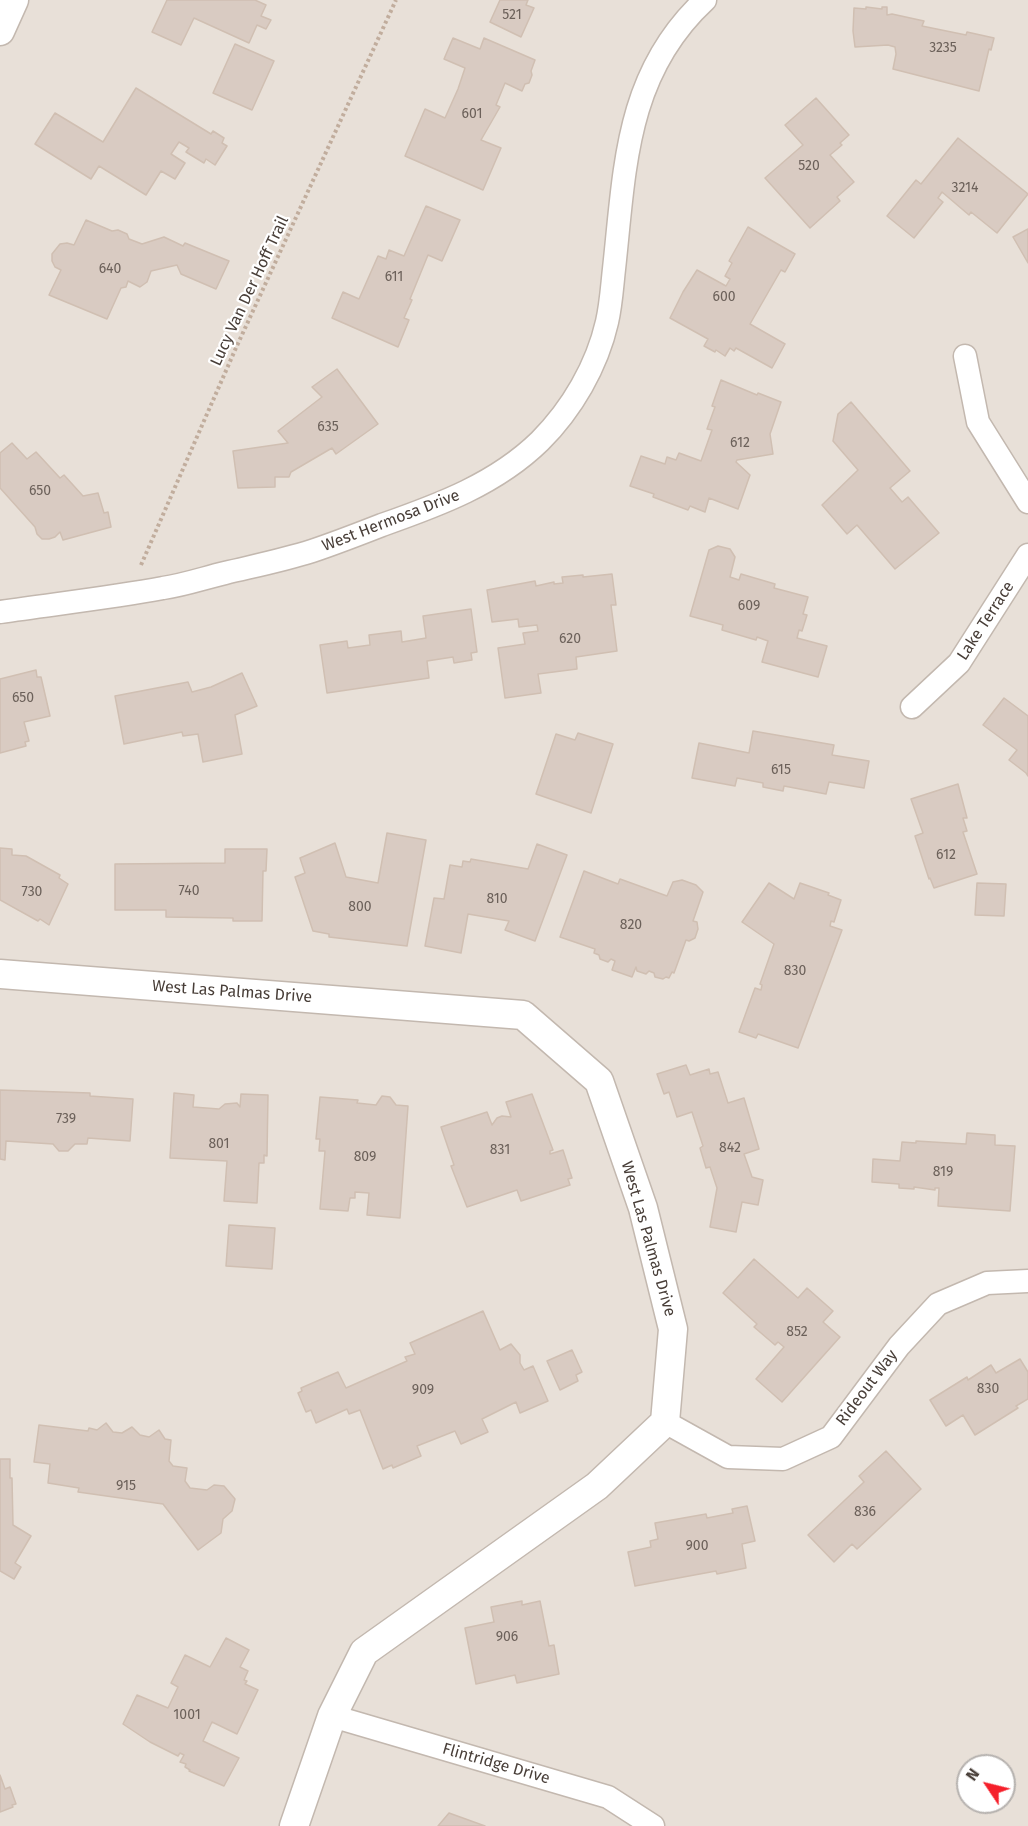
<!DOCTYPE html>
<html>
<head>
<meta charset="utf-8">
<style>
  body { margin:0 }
  #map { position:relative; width:1028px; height:1826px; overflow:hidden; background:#f4efe9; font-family:"Fira Sans",sans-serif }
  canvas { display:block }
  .north { position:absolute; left:956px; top:1754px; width:60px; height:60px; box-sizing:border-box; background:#fff; border:2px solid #b6b2af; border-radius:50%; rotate:305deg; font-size:16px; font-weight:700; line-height:24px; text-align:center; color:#483e38 }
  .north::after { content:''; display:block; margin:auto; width:21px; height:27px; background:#f5202b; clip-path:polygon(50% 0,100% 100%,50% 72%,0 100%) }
</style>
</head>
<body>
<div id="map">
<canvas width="1028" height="1826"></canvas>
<div class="north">N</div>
</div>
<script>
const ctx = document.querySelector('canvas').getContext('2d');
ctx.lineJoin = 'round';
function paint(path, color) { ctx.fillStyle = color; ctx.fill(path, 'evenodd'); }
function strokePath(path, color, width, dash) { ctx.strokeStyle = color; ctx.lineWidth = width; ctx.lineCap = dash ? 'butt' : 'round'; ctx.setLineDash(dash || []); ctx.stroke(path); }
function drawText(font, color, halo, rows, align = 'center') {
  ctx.font = font + ' "Fira Sans",sans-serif'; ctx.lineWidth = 4.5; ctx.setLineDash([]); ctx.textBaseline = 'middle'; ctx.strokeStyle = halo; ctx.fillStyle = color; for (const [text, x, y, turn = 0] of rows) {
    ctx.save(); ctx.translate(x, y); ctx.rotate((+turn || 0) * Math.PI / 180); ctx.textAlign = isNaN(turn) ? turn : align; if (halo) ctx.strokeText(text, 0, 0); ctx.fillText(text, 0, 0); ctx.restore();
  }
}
paint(new Path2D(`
  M0,0h1028v1826h-1028zM968,1766h36v36h-36z`), '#e8e0d8');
const building = new Path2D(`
  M167,0h88l11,5 -5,11 10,4 -5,9 -9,-4 -8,18 -55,-25 -13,27 -29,-13z
  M500,0h28l-2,5 8,3 -13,29 -31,-15z
  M866,7l16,2v-2h5v8l5,-1 32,7 -2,5 44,9 1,-3 27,6 -3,12 -2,-1 -10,42 -86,-22 3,-15 -1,-7 -7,-2 -33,2 -2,-16 1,-23 12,1z
  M453,38l27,11 4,-11 51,22 -4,11 1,4 -3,8 -4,1 -3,7 -17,-8 -9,22 4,2 -19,33 20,8 -18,42 -78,-34 20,-47 20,9 13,-29 7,-21 -21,-9z
  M235,44l39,17 -22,49 -39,-17z
  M136,88l75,46 2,-3 11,7 -2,5 5,3 -12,19 -9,-6 -2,4 -18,-11 3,-4 -10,-6 -8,12 14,9 -10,16 -14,-8 -15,24 -47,-29 -8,13 -56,-35 20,-31 48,29z
  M816,98l33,37 -9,8 2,2 -12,10 24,27 -17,15 3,4 -30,27 -45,-50 38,-33 -18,-20z
  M958,138l70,56 -31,39 -26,-21 -2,3 -27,-23 -4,6 5,4 -29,36 -27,-22 29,-36 5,4z
  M426,206l34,14 -18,41 -14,-6 -18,44 2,1 -8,18 5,2 -11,27 -66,-29 11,-26 16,7 19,-43 8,3 3,-9 15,6z
  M86,220l26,11 6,-1 9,4 2,5 13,5 22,-7 19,9 2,-3 44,18 -13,28 -35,-15 -4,-9 -26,6 -4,11 -7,5 -12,-6 -2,6 -5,1 -14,31 -58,-24 12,-25 -6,-3 -3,-6v-7l8,-10 7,-1 7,2z
  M748,227l47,27 -10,18 -4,-2 -31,54 35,20 -13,24 -36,-20 -2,3 -4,-3 -5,8 -9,-6 -1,2 -11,-6 4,-7 -38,-21 13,-26 14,-22 29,16 4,-7 -5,-3 7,-13 -3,-2z
  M1028,229v34l-15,-26z
  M337,369l41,55 -42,30 -4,-6 -41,24 -2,5h-14v10l-37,1 -5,-37 55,-8 -10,-12 44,-34 -10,-10z
  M721,380l36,15 1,-2 23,9 -11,32 3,20 -36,6 -1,2 14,13 -12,34 -29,-11 -4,14 -15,-6 -2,4 -35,-13 1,-3 -24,-8 11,-30 24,8 2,-7 9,3 3,-7 22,8 11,-31 -5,-1 8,-22 -3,-1z
  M851,402l59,69 -20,17 12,14 6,-5 31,36 -44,36 -38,-44 -10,9 -25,-29 36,-35 -25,-29 5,-27z
  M12,443l15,16 9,-7 24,26 4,-3 19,21 15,-3 6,20 4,-1 3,15 -48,13 -3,-8 -5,5 -6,2h-7l-5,-5 -2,-7 -35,-39v-35z
  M718,546l12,3 5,8 -5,20 9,3 2,-6 34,10 -1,4 34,9 -5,17 4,1 -5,16 -3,-1 -2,8 30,8 -9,31 -56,-15 6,-21 -11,-4 -1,3 -34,-10 1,-5 -33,-9 19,-66z
  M612,574l4,31h-5l6,46 -41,6 1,12 -39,5 3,19 -36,5 -7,-50 27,-4 -2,-11 15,-2 -1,-6 -18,2 -1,-8 -26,3 -5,-32 48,-9 1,5 18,-4v2l9,-1 -1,-6 21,-2v2z
  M471,609l6,43 -6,1 1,7 -18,3 -1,-6 -26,4 2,17 -102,15 -7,-48 27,-4 1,7 22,-3 -1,-10 32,-4 1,11 24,-4 -3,-22z
  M36,670l1,7h4l9,39 -26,6 5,19 -4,1 1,4 -26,7v-74z
  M242,673l15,33 -22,9 7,39 -39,8 -5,-28 -15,2 -1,-4 -58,12 -9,-48 73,-14 4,10 19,-5z
  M1004,698l24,18v60l-2,-3 -17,-13 8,-10 -34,-25z
  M753,731l81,14 -2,10 37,6 -5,27 -35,-6 -3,12 -42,-8 -1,5 -20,-4v-4l-26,-5 -2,8 -43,-8 7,-35 50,10z
  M578,733l35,11 -22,69 -55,-19 20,-60 19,6z
  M958,784l9,34h-4l4,13 -4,1 14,42 -43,14 -4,-10 -1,1 -14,-43 8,-3 -12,-34z
  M387,833l39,7 -19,106 -78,-9v-3l-16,-3 -18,-54 10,-4 -5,-15 35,-15 11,34 32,6z
  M537,844l30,11 -32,86 -30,-11 4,-9 -41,-7 -7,39 -36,-7 9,-48 10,1 6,-34 12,2 1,-6 7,1 1,-3 57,10z
  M0,848l12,1v6l14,1 34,19 -1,3 9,6 -19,41 -9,-6 -2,2 -38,-21z
  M225,849h42l-1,22h-3l-1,50h-29v-3l-67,-1v-7h-51v-46l110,-1z
  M584,871l34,13 2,-5 47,17 6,-14 9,-2 14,5 7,7 -10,29 4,1 1,7 -3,9 -6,3 -3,-1 -12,33 -2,-1 -3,6 -3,-1 -3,2 -8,-2 -1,-4 -5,-2 -3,3 -9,-3 -1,-4 -4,10 -20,-7 3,-9 -4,-2 -3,3 -8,-3 -1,-4 -5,-2 1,-4 -35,-12z
  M769,883l25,16 6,-16 29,10 -1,2 13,5 -7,22 -3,-1 -1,5 12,4 -44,118 -40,-14 -2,4 -17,-6 16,-44 6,2 1,-5 -2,-1 14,-40 -32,-22z
  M977,883l29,1 -2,32 -29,-1z
  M686,1065l4,10 19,-6 1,5 8,-2 10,31 16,-5 15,51 -15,5 8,23 11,3 -5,25 -16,-3 -6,30 -26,-5 7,-39 -7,-21 -4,1 -6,-20 3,-2 -11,-34 -15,5 -8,-25 -5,2 -7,-20z
  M0,1090l90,3v3l43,3 -3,42 -42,-3 -1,6h-12l-7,7h-9l-6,-7 -47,-3 -1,19 -5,-1z
  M174,1093l20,2 -1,12 26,2 6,-5 12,-1 3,4 1,-13 27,1 -1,61 -3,-1v8h-5l-2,40 -33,-2 3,-40 -57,-3z
  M532,1094l21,56 -3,1v3l13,-4 9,28 -4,1 2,6 -49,16 -4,-11 -50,17 -16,-41 3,-1 -13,-38 46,-15 5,13 5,-7 5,-2 9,1 -5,-15z
  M382,1096l8,1 6,8 12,1 -8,112 -33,-3 2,-22 -14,-1v6h-5l-2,13 -28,-2 5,-58h-6l1,-12h-4l4,-42 38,3 -1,3 19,2z
  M967,1133l28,2v10l20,1 -5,65 -72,-5 1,-18h-4v2l-21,-3v2l-15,-1v-4l-27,-2 1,-23 27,2 2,-19 14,1v-2l50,3z
  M229,1225l46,3 -3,41 -46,-3z
  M754,1259l44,39 9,-10 26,23 -10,11 17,15 -58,65 -26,-23 28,-32 -6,-5 -3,3 -21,-18 3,-3 -34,-31z
  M483,1311l17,39 11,-6 9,11v8l4,7 9,-4 15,35 -28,12 -4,-11 -34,17 6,13 -27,12 -6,-13 -38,15 4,10 -28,12 -1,-3 -9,4 -23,-59 -11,4 -2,-5 -31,14 -5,-13 -5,2 -8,-19 4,-2 -1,-3 37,-16 8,16 61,-27 -2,-4 10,-3 -5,-11z
  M572,1350l10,22 -6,3 2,6 -18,9 -13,-29z
  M1020,1359l8,13v27l-12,7 2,2 -43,27 -12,-20 -17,11 -16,-26 37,-23 1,3 23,-15 5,8z
  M106,1423l7,9 9,1 10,-6 8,8 9,2 10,-7 6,9 6,1 -2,21 4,5 14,2 -2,13 5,7 17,2 7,-5 10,1 11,13 -3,12 -9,8 -2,14 -23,17 -35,-46 -85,-12 1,-4 -31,-5 2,-19 -16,-2 5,-37 49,6 1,-3 8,2z
  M886,1451l35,38 -64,60 -5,-5 -18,18 -26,-27 56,-53 -5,-6z
  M0,1459h10v19h2l1,47 18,11 -16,27 6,4 -7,12 -14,-8z
  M747,1506l8,35 -13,3 4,24 -29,6 -1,-3 -81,15 -7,-34 23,-5 -1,-6 8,-2 -3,-16 51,-9 1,4 26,-5 -1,-4z
  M522,1601v4l18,-4 9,45 5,-1 5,29 -42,9 -2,-8 -39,9 -11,-56 29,-6 -3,-15z
  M226,1638l23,12 -9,17 8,4 -4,9 3,1 -2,3 13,6 -21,44 -25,-12 -9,19 36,17 -15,28 -35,-15 1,-1 -5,-3 1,-3 -6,-2 4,-7 -4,-2 -2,3 -28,-14 -27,-18 14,-29 31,13 10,-21 -7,-4 14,-28 25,12z
  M0,1775l5,14 5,-2 6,17 -4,1 1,2 -13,5z
  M449,1813l36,13h-47z`);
paint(building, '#d9cbc2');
strokePath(building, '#d0bfb2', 1.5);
const minor = new Path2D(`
  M965,356l13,66 50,80
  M0,612c54,-8 109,-14 163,-24 21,-3 41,-10 62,-15 29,-7 59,-13 87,-22 24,-8 47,-17 70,-26 57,-20 114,-41 158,-84 32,-32 57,-75 67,-119 4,-17 5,-35 7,-53 11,-100 11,-195 91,-269
  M912,707l47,-44 69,-108
  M665,1422l63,35 55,2 48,-22 68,-91 39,-42 49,-21 41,-2
  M332,1716l276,81 45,29`);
const tertiary = new Path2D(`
  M0,31l14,-31
  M0,974l523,41 76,66 44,127 30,121 -8,93 -68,64 -233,166 -32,64 -38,110`);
strokePath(minor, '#c3b8af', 25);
strokePath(tertiary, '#c3b8af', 31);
strokePath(new Path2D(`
  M141,565l94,-215 161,-350`), '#c1ad9d', 4, [3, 3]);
strokePath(minor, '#fff', 22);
strokePath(tertiary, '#fff', 28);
drawText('14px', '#6c615a', null, [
  ["521",512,15],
  ["3235",943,48],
  ["601",472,114],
  ["520",809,166],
  ["3214",965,188],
  ["640",110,269],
  ["611",394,277],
  ["600",724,297],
  ["635",328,427],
  ["612",740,443],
  ["650",40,491],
  ["609",749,606],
  ["620",570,639],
  ["650",23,698],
  ["615",781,770],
  ["612",946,855],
  ["740",189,891],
  ["730",32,892],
  ["810",497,899],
  ["800",360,907],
  ["820",631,925],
  ["830",795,971],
  ["739",66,1119],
  ["801",219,1144],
  ["842",730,1148],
  ["831",500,1150],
  ["809",365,1157],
  ["819",943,1172],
  ["852",797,1332],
  ["830",988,1389],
  ["909",423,1390],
  ["915",126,1486],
  ["836",865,1512],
  ["900",697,1546],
  ["906",507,1637],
  ["1001",187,1715]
]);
drawText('16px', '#483e38', '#fff', [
  ["Lucy Van Der Hoff Trail",250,291,-65],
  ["West Hermosa Drive",391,521,-21],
  ["Lake Terrace",986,621,-57],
  ["West Las Palmas Drive",232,992,4],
  ["West Las Palmas Drive",648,1239,74],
  ["Rideout Way",867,1388,-53],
  ["Flintridge Drive",496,1764,16]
]);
</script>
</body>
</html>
